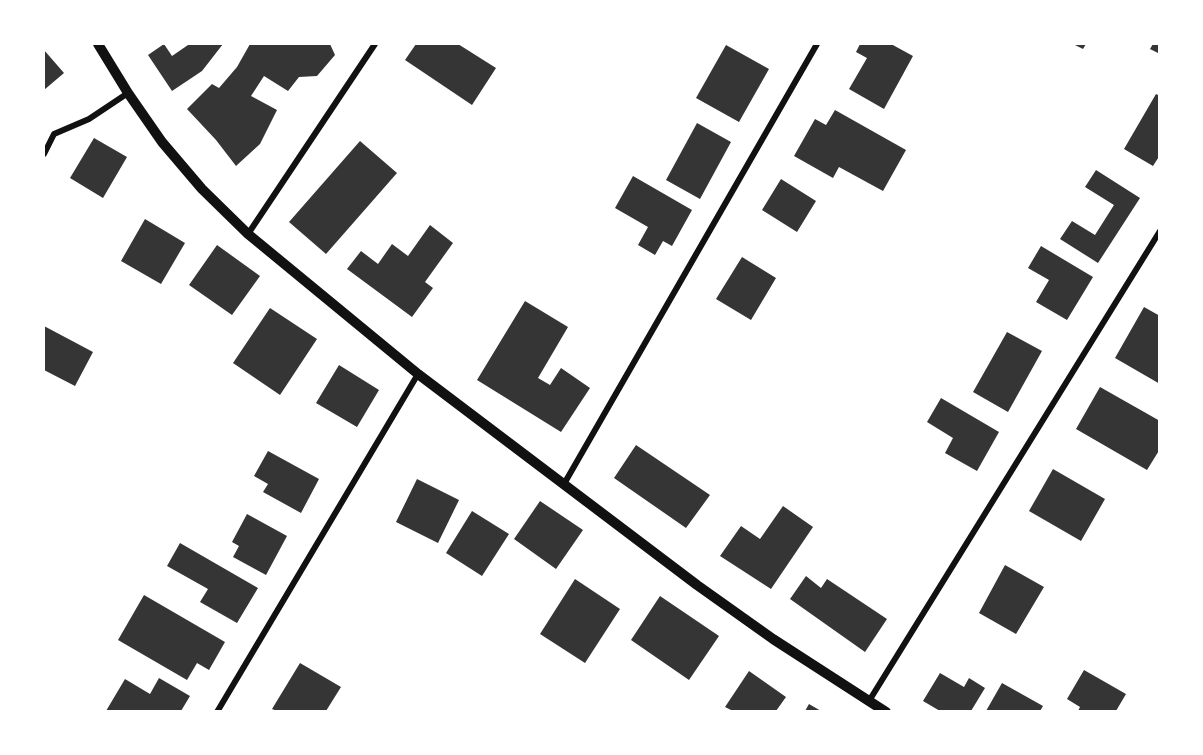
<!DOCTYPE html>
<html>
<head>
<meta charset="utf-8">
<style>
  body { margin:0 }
  #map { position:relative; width:1203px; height:755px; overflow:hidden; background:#fff; font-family:"Asap Condensed",sans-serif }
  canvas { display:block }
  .frame { position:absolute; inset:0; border:45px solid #fff; pointer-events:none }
</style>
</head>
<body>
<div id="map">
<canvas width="1203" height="755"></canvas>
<div class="frame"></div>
</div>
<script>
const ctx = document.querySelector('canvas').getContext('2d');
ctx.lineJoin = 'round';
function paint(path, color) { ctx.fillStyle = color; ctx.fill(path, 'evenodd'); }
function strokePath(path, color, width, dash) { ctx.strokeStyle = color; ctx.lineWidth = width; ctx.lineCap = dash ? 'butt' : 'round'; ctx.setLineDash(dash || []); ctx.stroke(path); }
paint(new Path2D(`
  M164,44l8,12 16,-11 -2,-1h37l-21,27 -30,20 -24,-36z
  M250,44h80l5,11 -18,21 -18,1 -11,14 -24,-15 -13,20 26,14 -17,34 -24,22 -20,-26 -29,-31 25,-25 7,4 18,-21z
  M416,44h42l38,24 -24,37 -67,-45z
  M860,44h31l22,12 -29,53 -35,-20 18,-31 -11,-6z
  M1073,44h13l-3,5z
  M1153,44h7v10l-10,-5z
  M726,45l43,24 -30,53 -43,-24z
  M44,50l20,23 -20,17z
  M1156,94l4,2v59l-7,11 -29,-17z
  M835,110l71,40 -23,41 -44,-24 -6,11 -39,-22 21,-37 11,6z
  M697,123l34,19 -31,57 -34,-19z
  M94,138l33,19 -24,41 -33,-20z
  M360,141l37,32 -71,81 -37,-32z
  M1096,170l44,28 -42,65 -38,-24 12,-18 23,14 19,-30 -29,-18z
  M633,176l59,34 -20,36 -9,-5 -8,14 -17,-10 10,-18 -33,-19z
  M781,179l35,22 -19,31 -35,-22z
  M145,219l40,24 -24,41 -40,-23z
  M430,225l23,18 -28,39 8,6 -21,29 -65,-48 14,-18 17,13 14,-20 16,12z
  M217,245l43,31 -28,39 -43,-30z
  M1041,246l52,31 -26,43 -31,-18 13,-22 -21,-12z
  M742,257l34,21 -25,42 -35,-21z
  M525,301l43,26 -30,51 12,7 11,-17 29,20 -29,44 -84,-52z
  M1144,307l16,9v68l-45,-26z
  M270,308l47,31 -37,56 -47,-32z
  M44,326l49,26 -18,34 -31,-16z
  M1007,332l35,19 -34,61 -35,-20z
  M339,365l40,25 -22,37 -41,-24z
  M1100,387l60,34v28l-13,21 -71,-41z
  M941,398l58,34 -22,39 -32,-18 8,-15 -26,-16z
  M636,445l74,50 -24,33 -72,-50z
  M268,451l51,28 -18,34 -38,-21 5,-8 -14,-8z
  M1053,469l52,30 -24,42 -52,-30z
  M417,479l42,21 -21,43 -42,-21z
  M540,501l43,29 -27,39 -42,-30z
  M783,506l30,21 -42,62 -51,-33 21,-30 19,13z
  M472,511l37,23 -27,42 -36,-23z
  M247,514l40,22 -21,39 -33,-18 6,-11 -7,-4z
  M180,543l78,45 -21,35 -37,-21 8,-13 -41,-23z
  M1005,565l39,22 -28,47 -37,-21z
  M806,576l15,12 6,-9 60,40 -22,33 -75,-53z
  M575,579l45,30 -35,54 -45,-29z
  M144,595l81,47 -16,28 -12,-7 -10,17 -69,-40z
  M660,596l59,40 -30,44 -58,-40z
  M300,663l41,24 -15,24h-49l-5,-2z
  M1084,670l42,24 -10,17h-38l2,-4 -13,-8z
  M749,671l37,26 -10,14h-43l-8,-4z
  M940,673l24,14 5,-9 16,10 -14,23h-31l-17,-10z
  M159,678l31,18 -9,15h-75l19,-32 25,15z
  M1002,683l41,23 -3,5h-54z
  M809,704l12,7h-16z`), '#353535');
strokePath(new Path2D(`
  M44,154l10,-20 35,-15 39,-26
  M248,234l127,-190
  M564,484l253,-440
  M869,701l291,-470
  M217,712l201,-338`), '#111', 6);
strokePath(new Path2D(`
  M98,44l30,49 34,49 40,47 46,45 170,140 279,211 76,54 113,73`), '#111', 10);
</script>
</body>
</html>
